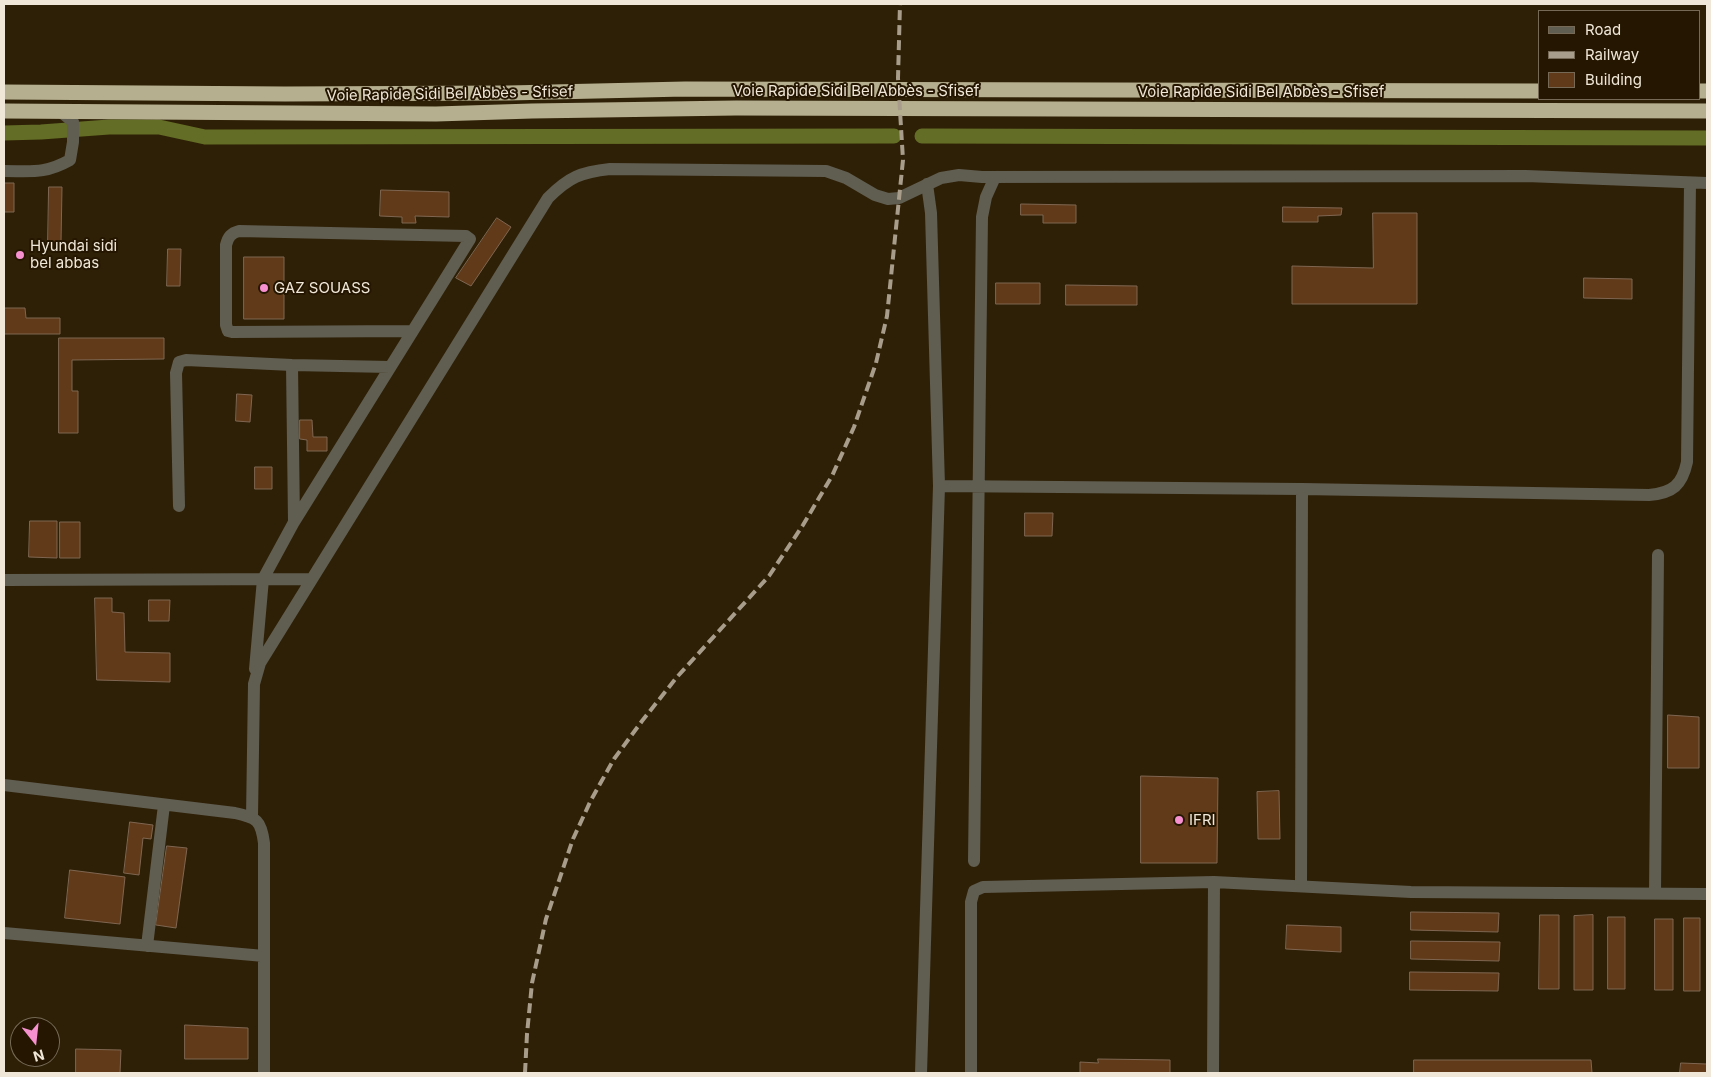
<!DOCTYPE html>
<html>
<head>
<meta charset="utf-8">
<style>
  body { margin:0 }
  #map { position:relative; width:1711px; height:1077px; overflow:hidden; background:#2e2006; font-family:Inter,sans-serif }
  canvas { display:block }
  .frame { position:absolute; inset:0; border:5px solid #f0e7d8; pointer-events:none }
  .legend { position:absolute; left:1538px; top:10px; width:162px; height:90px; box-sizing:border-box; background:#241600; border:1px solid #766a56; margin:0; padding:6px 9px; list-style:none; font-size:15px; color:#f0e7d8 }
  .legend li { display:flex; align-items:center; gap:10px; height:25px }
  .legend b { width:25px; border:1px solid #766a56 }
  .north { position:absolute; left:10px; top:1017px; width:50px; height:50px; box-sizing:border-box; background:#241600; border:1px solid #766a56; border-radius:50%; rotate:164deg; font-size:14px; font-weight:700; line-height:20px; text-align:center; color:#f0e7d8 }
  .north::after { content:''; display:block; margin:auto; width:18px; height:22px; background:#f690cf; clip-path:polygon(50% 0,100% 100%,50% 72%,0 100%) }
</style>
</head>
<body>
<div id="map">
<canvas width="1711" height="1077"></canvas>
<div class="frame"></div>
<ul class="legend">
<li><b style="height:6px;background:#605d51"></b>Road</li>
<li><b style="height:6px;background:#a89d8a"></b>Railway</li>
<li><b style="height:14px;background:#613b19"></b>Building</li>
</ul>
<div class="north">N</div>
</div>
<script>
const ctx = document.querySelector('canvas').getContext('2d');
ctx.lineJoin = 'round';
function strokePath(path, color, width, dash) { ctx.strokeStyle = color; ctx.lineWidth = width; ctx.lineCap = dash ? 'butt' : 'round'; ctx.setLineDash(dash || []); ctx.stroke(path); }
function paint(path, color) { ctx.fillStyle = color; ctx.fill(path, 'evenodd'); }
function drawText(font, color, halo, rows, align = 'center') {
  ctx.font = font + ' Inter,sans-serif'; ctx.lineWidth = 4; ctx.setLineDash([]); ctx.textBaseline = 'middle'; ctx.strokeStyle = halo; ctx.fillStyle = color; for (const [text, x, y, turn = 0] of rows) {
    ctx.save(); ctx.translate(x, y); ctx.rotate((+turn || 0) * Math.PI / 180); ctx.textAlign = isNaN(turn) ? turn : align; if (halo) ctx.strokeText(text, 0, 0); ctx.fillText(text, 0, 0); ctx.restore();
  }
}
strokePath(new Path2D(`
  M4,133l37,-1 68,-5h50l46,10 689,-1
  M922,136l785,2`), '#636d25', 15);
const building = new Path2D(`
  M4,183h10v29h-10z
  M49,187h13l-1,56h-13z
  M381,190l68,2v25l-34,-1 1,7h-14v-6l-22,-1z
  M1021,204l55,1v18h-33v-8h-22z
  M1283,207l59,1 -1,7 -23,1v6h-35z
  M1373,213h44v91h-125v-38l81,2z
  M497,218l14,9 -40,59 -15,-8z
  M168,249h13l-1,37h-13z
  M244,257h40v62h-40z
  M1584,278l48,1v20l-48,-1z
  M996,283h44v21h-44z
  M1066,285l71,1v19h-71z
  M4,308h21l1,10h34v16h-56z
  M59,338h105v21l-92,1v31h6v42h-19z
  M237,394l15,1 -2,27 -14,-1z
  M300,420h12l1,17h14v14h-20v-11l-7,-1z
  M255,467h17v22h-17z
  M1025,513h28l-1,23h-27z
  M30,521h27v37l-28,-1z
  M60,522h20v36h-20z
  M95,598h17v14l12,1 1,39 45,1v29l-73,-2z
  M149,600h21l-1,21h-20z
  M1668,715l31,2v51h-31z
  M1141,776l77,2 -1,85h-76z
  M1279,791l1,48h-22l-1,-47z
  M130,822l23,3 -2,14 -8,-1 -4,37 -15,-2z
  M167,846l20,2 -11,80 -20,-3z
  M70,870l55,7 -5,47 -55,-6z
  M1411,912l88,1 -1,19 -87,-2z
  M1540,915h19v74h-20z
  M1593,915v75h-19v-74z
  M1608,917h17v72h-17z
  M1684,918h16v73h-16z
  M1655,919h18v71h-18z
  M1287,925l54,2v25l-55,-3z
  M1411,941l89,1 -1,19 -88,-2z
  M1410,972l89,1 -1,18 -88,-1z
  M185,1025l63,3v31h-63z
  M76,1049l45,1 -1,23h-44z
  M1098,1059l72,1v13h-90v-11l18,1z
  M1414,1060h177l1,13h-178z
  M1681,1063l26,1v9h-27z`);
paint(building, '#613b19');
strokePath(building, '#7f6652', 1);
strokePath(new Path2D(`
  M4,171c28,0 41,3 66,-11l3,-18v-20l-12,-10
  M292,365l2,157
  M939,486l363,3 347,6c24,-2 33,-10 38,-33l3,-279
  M179,506l-3,-133 3,-11 7,-2 106,5 98,2
  M4,580l308,-1
  M255,669l8,-90 31,-57 176,-283 -4,-3 -227,-5c-8,2 -11,6 -13,14v80l2,6 4,1 180,-1
  M4,785l231,28c22,5 26,7 29,30v230
  M252,817l2,-133 6,-21 288,-465c21,-21 33,-26 62,-29l216,2 20,7 29,17 13,4 11,-1 42,-20 18,-3 23,2 544,-1 181,7
  M974,861l8,-644 4,-20 9,-20
  M1301,886l1,-397
  M1655,893l3,-338
  M4,933l260,23
  M147,946l17,-141
  M921,1073l18,-587 -8,-273 -4,-29
  M971,1073v-171l3,-11 9,-4 231,-5 197,10 296,2
  M1213,1073l1,-191`), '#605d51', 12);
strokePath(new Path2D(`
  M1700,91h7
  M4,92l281,2 223,-1 177,-4 855,2
  M4,111l432,3 96,-3 204,-3 971,3`), '#b6af8f', 15);
strokePath(new Path2D(`
  M525,1073l2,-39 5,-51 14,-64 27,-80 18,-39 23,-41 28,-38 35,-44 92,-101 34,-51 29,-49 22,-49 22,-64 11,-47 5,-49 11,-107 -5,-82 2,-74`), '#a89d8a', 4, [10, 5]);
for (const [x, y, r, color] of [
  [20,255,5,"#f690cf"],
  [264,288,5,"#f690cf"],
  [1179,820,5,"#f690cf"]
]) { const dot = new Path2D(); dot.arc(x, y, r, 0, 2 * Math.PI); ctx.fillStyle = color; ctx.fill(dot); strokePath(dot, '#241600', 2); }
drawText('15px', '#f0e7d8', '#241600', [
  ["Voie Rapide Sidi Bel Abbès - Sfisef",856,91],
  ["Voie Rapide Sidi Bel Abbès - Sfisef",1261,92],
  ["Voie Rapide Sidi Bel Abbès - Sfisef",450,94,-1]
]);
drawText('15px', '#f0e7d8', '#241600', [
  ["Hyundai sidi",30,246],
  ["bel abbas",30,263],
  ["GAZ SOUASS",274,288],
  ["IFRI",1189,820]
], 'left');
</script>
</body>
</html>
